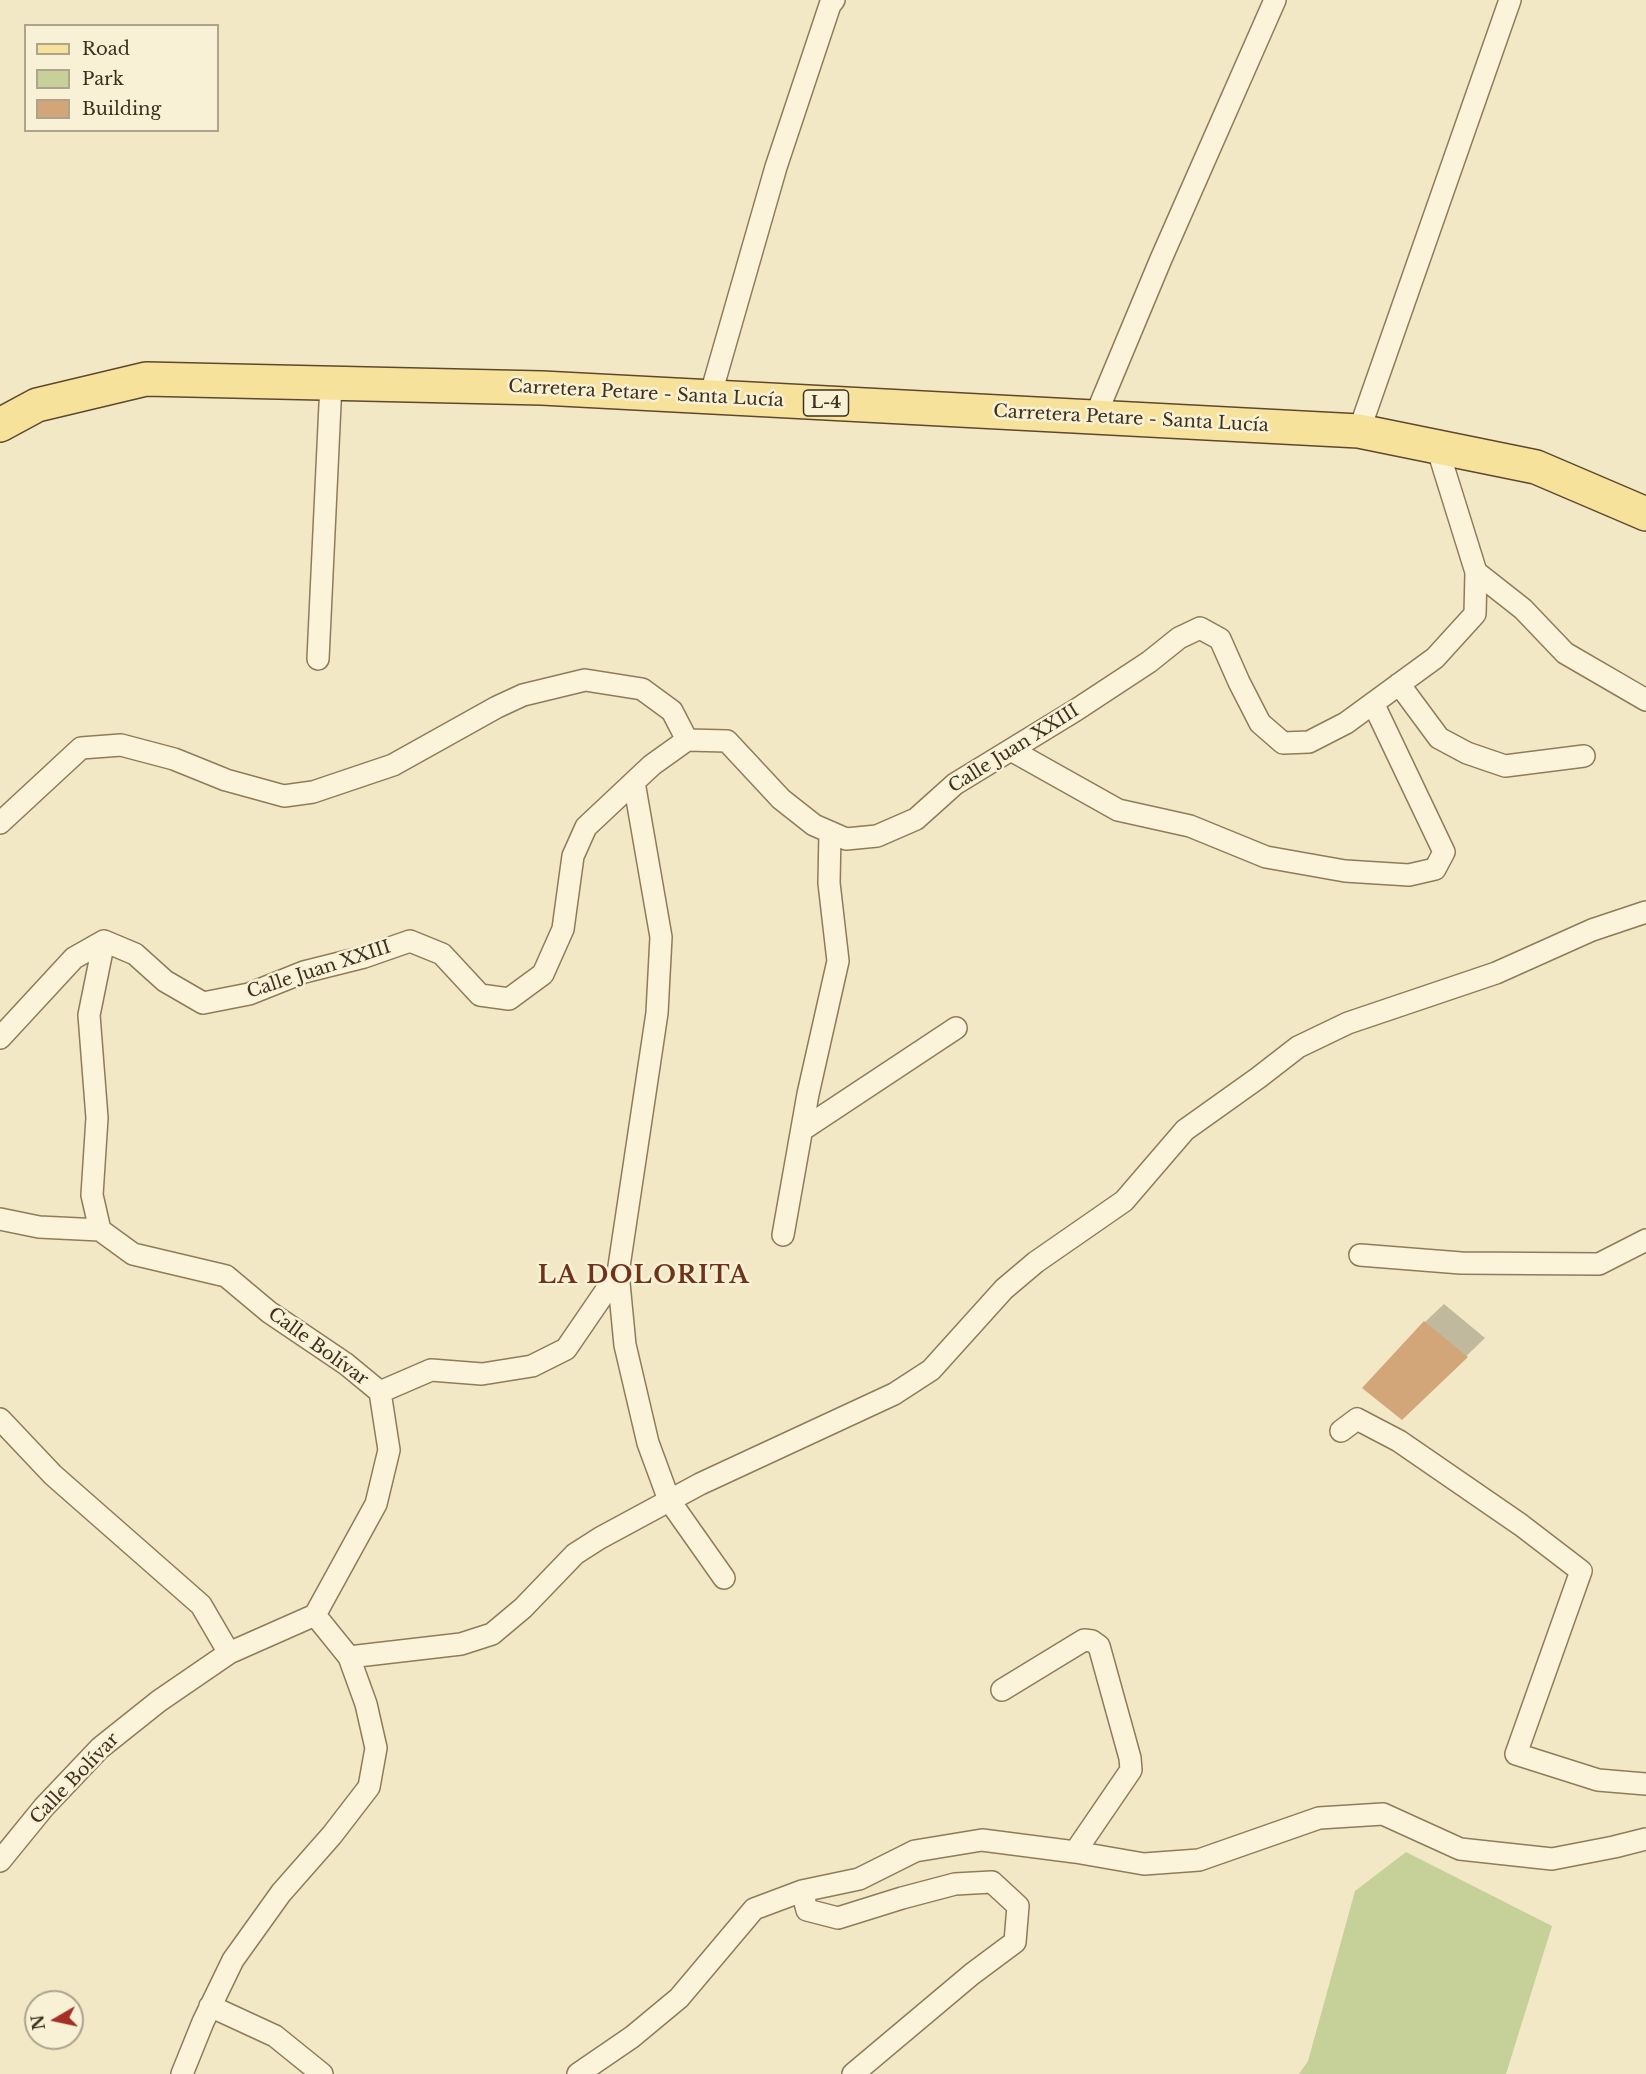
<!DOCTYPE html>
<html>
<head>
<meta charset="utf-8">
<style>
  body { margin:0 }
  #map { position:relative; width:1646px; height:2074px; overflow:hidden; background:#f2e8c6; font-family:"Libre Baskerville",serif }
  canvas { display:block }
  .legend { position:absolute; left:24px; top:24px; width:195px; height:108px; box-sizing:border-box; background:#f8f1d6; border:2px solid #aea48d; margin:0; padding:8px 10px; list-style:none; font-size:18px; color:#3e311f }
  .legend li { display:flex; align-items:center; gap:12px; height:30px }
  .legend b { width:30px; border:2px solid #aea48d }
  .north { position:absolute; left:24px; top:1990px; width:60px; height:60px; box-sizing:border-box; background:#f8f1d6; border:2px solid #aea48d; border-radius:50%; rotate:261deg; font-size:16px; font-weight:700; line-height:24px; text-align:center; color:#3e311f }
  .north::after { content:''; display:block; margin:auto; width:21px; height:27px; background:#a32f25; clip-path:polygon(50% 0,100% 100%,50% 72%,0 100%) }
</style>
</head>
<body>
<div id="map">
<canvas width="1646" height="2074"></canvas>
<ul class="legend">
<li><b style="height:8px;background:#f7e29c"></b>Road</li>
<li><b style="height:16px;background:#c6d199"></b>Park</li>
<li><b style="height:16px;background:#d2a679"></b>Building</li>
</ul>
<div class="north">N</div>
</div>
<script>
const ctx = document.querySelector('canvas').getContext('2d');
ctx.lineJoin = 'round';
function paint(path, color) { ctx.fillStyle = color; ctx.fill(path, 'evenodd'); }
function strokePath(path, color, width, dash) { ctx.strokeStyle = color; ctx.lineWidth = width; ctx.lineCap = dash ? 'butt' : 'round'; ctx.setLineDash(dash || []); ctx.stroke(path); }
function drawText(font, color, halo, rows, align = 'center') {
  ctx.font = font + ' "Libre Baskerville",serif'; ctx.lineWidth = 5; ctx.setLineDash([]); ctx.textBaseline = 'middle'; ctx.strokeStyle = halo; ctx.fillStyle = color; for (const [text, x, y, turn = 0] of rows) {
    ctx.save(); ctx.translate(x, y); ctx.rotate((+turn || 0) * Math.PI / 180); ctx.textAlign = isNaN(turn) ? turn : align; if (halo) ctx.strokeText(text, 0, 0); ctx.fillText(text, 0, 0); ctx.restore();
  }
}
paint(new Path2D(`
  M1406,1852l146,74 -46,148h-207l9,-13 47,-170z`), '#c6d199');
paint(new Path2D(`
  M1444,1304l41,34 -83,80 23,-96z`), '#0003');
paint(new Path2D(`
  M1424,1321l44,36 -66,63 -40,-32z`), '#d2a679');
const street = new Path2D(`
  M710,397l66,-230 54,-162 4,-5
  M1095,417l66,-158 114,-259
  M1359,431l151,-431
  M1476,572l47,37 42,44 81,47
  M318,659l13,-276
  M1399,684l40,54 28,15 38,13 79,-10
  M1011,750l107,60 72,16 76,31 79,14 64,4 26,-6 9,-17 -71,-149
  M634,782l27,155 -4,76 -39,260 7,72 23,98 21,57 55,78
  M0,823l81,-75 40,-3 53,14 52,21 58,16 29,-4 80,-27 104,-58 26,-12 62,-15 57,9 30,22 15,29
  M0,1038l74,-80 30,-17 31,13 30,27 38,22 46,-9 55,-22 60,-15 46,-16 32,13 38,41 29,4 34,-25 20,-45 10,-73 13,-29 66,-62 35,-25 40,1 54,58 33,26 32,14 31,-3 39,-17 39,-35 121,-74 73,-48 30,-24 21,-10 20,11 19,43 21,41 23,20 26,-1 37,-19 89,-65 40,-44 1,-42 -39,-125
  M802,1130l154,-102
  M0,1219l39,8 61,3
  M783,1235l25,-141 30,-133 -9,-78 1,-51
  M1360,1255l101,8 138,1 47,-24
  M380,1392l51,-22 51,4 50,-8 34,-17 52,-76
  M0,1419l53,56 148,130 28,48
  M1341,1431l16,-12 42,22 122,84 60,46 -65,183 82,26 48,4
  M349,1657l112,-13 31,-10 31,-26 52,-54 25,-16 100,-54 194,-90 37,-24 73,-81 32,-27 88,-61 61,-71 73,-52 40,-31 50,-24 148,-50 96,-43 54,-18
  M1002,1690l82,-50 8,1 7,5 31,112 1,12 -56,82
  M0,1861l44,-54 56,-59 59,-47 70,-48 86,-38 61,-111 13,-54 -9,-58 -34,-28 -77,-52 -43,-36 -93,-22 -33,-24 -8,-35 5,-77 -8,-103 15,-74
  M802,1891l5,19 31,8 64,-20 53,-14 37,-2 26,24 -3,36 -43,32 -119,100
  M210,2006l65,30 47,38
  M182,2074l21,-52 30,-62 48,-67 51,-58 37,-48 7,-39 -10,-44 -17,-47 -34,-42
  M578,2074l54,-37 47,-39 75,-89 48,-18 57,-12 56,-28 67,-11 93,12 69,12 55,-4 120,-42 64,-4 77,35 92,10 62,-12 32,-8`);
const primary = new Path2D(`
  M0,425l37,-20 109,-26 396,9 817,43 177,36 110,47`);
strokePath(street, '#8f7b5a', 24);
strokePath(primary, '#5d482e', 36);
strokePath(street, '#fbf4da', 21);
strokePath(primary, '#f7e29c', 33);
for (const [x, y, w] of [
  [826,403,45]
]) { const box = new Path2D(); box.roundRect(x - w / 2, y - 13, w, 26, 4.5); ctx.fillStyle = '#f8f1d6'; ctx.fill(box); strokePath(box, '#3e311f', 1.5); }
drawText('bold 16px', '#3e311f', null, [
  ["L-4",826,403]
]);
drawText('18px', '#3e311f', '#f8f1d6', [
  ["Carretera Petare - Santa Lucía",646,394,3],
  ["Carretera Petare - Santa Lucía",1131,419,3],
  ["Calle Juan XXIII",1014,749,-32],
  ["Calle Juan XXIII",319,970,-18],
  ["Calle Bolívar",318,1347,36],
  ["Calle Bolívar",75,1779,-46]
]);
ctx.letterSpacing = '1.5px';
drawText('bold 24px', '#6e331b', '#f8f1d6', [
  ["LA DOLORITA",644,1276]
]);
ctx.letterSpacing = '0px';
</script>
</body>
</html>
